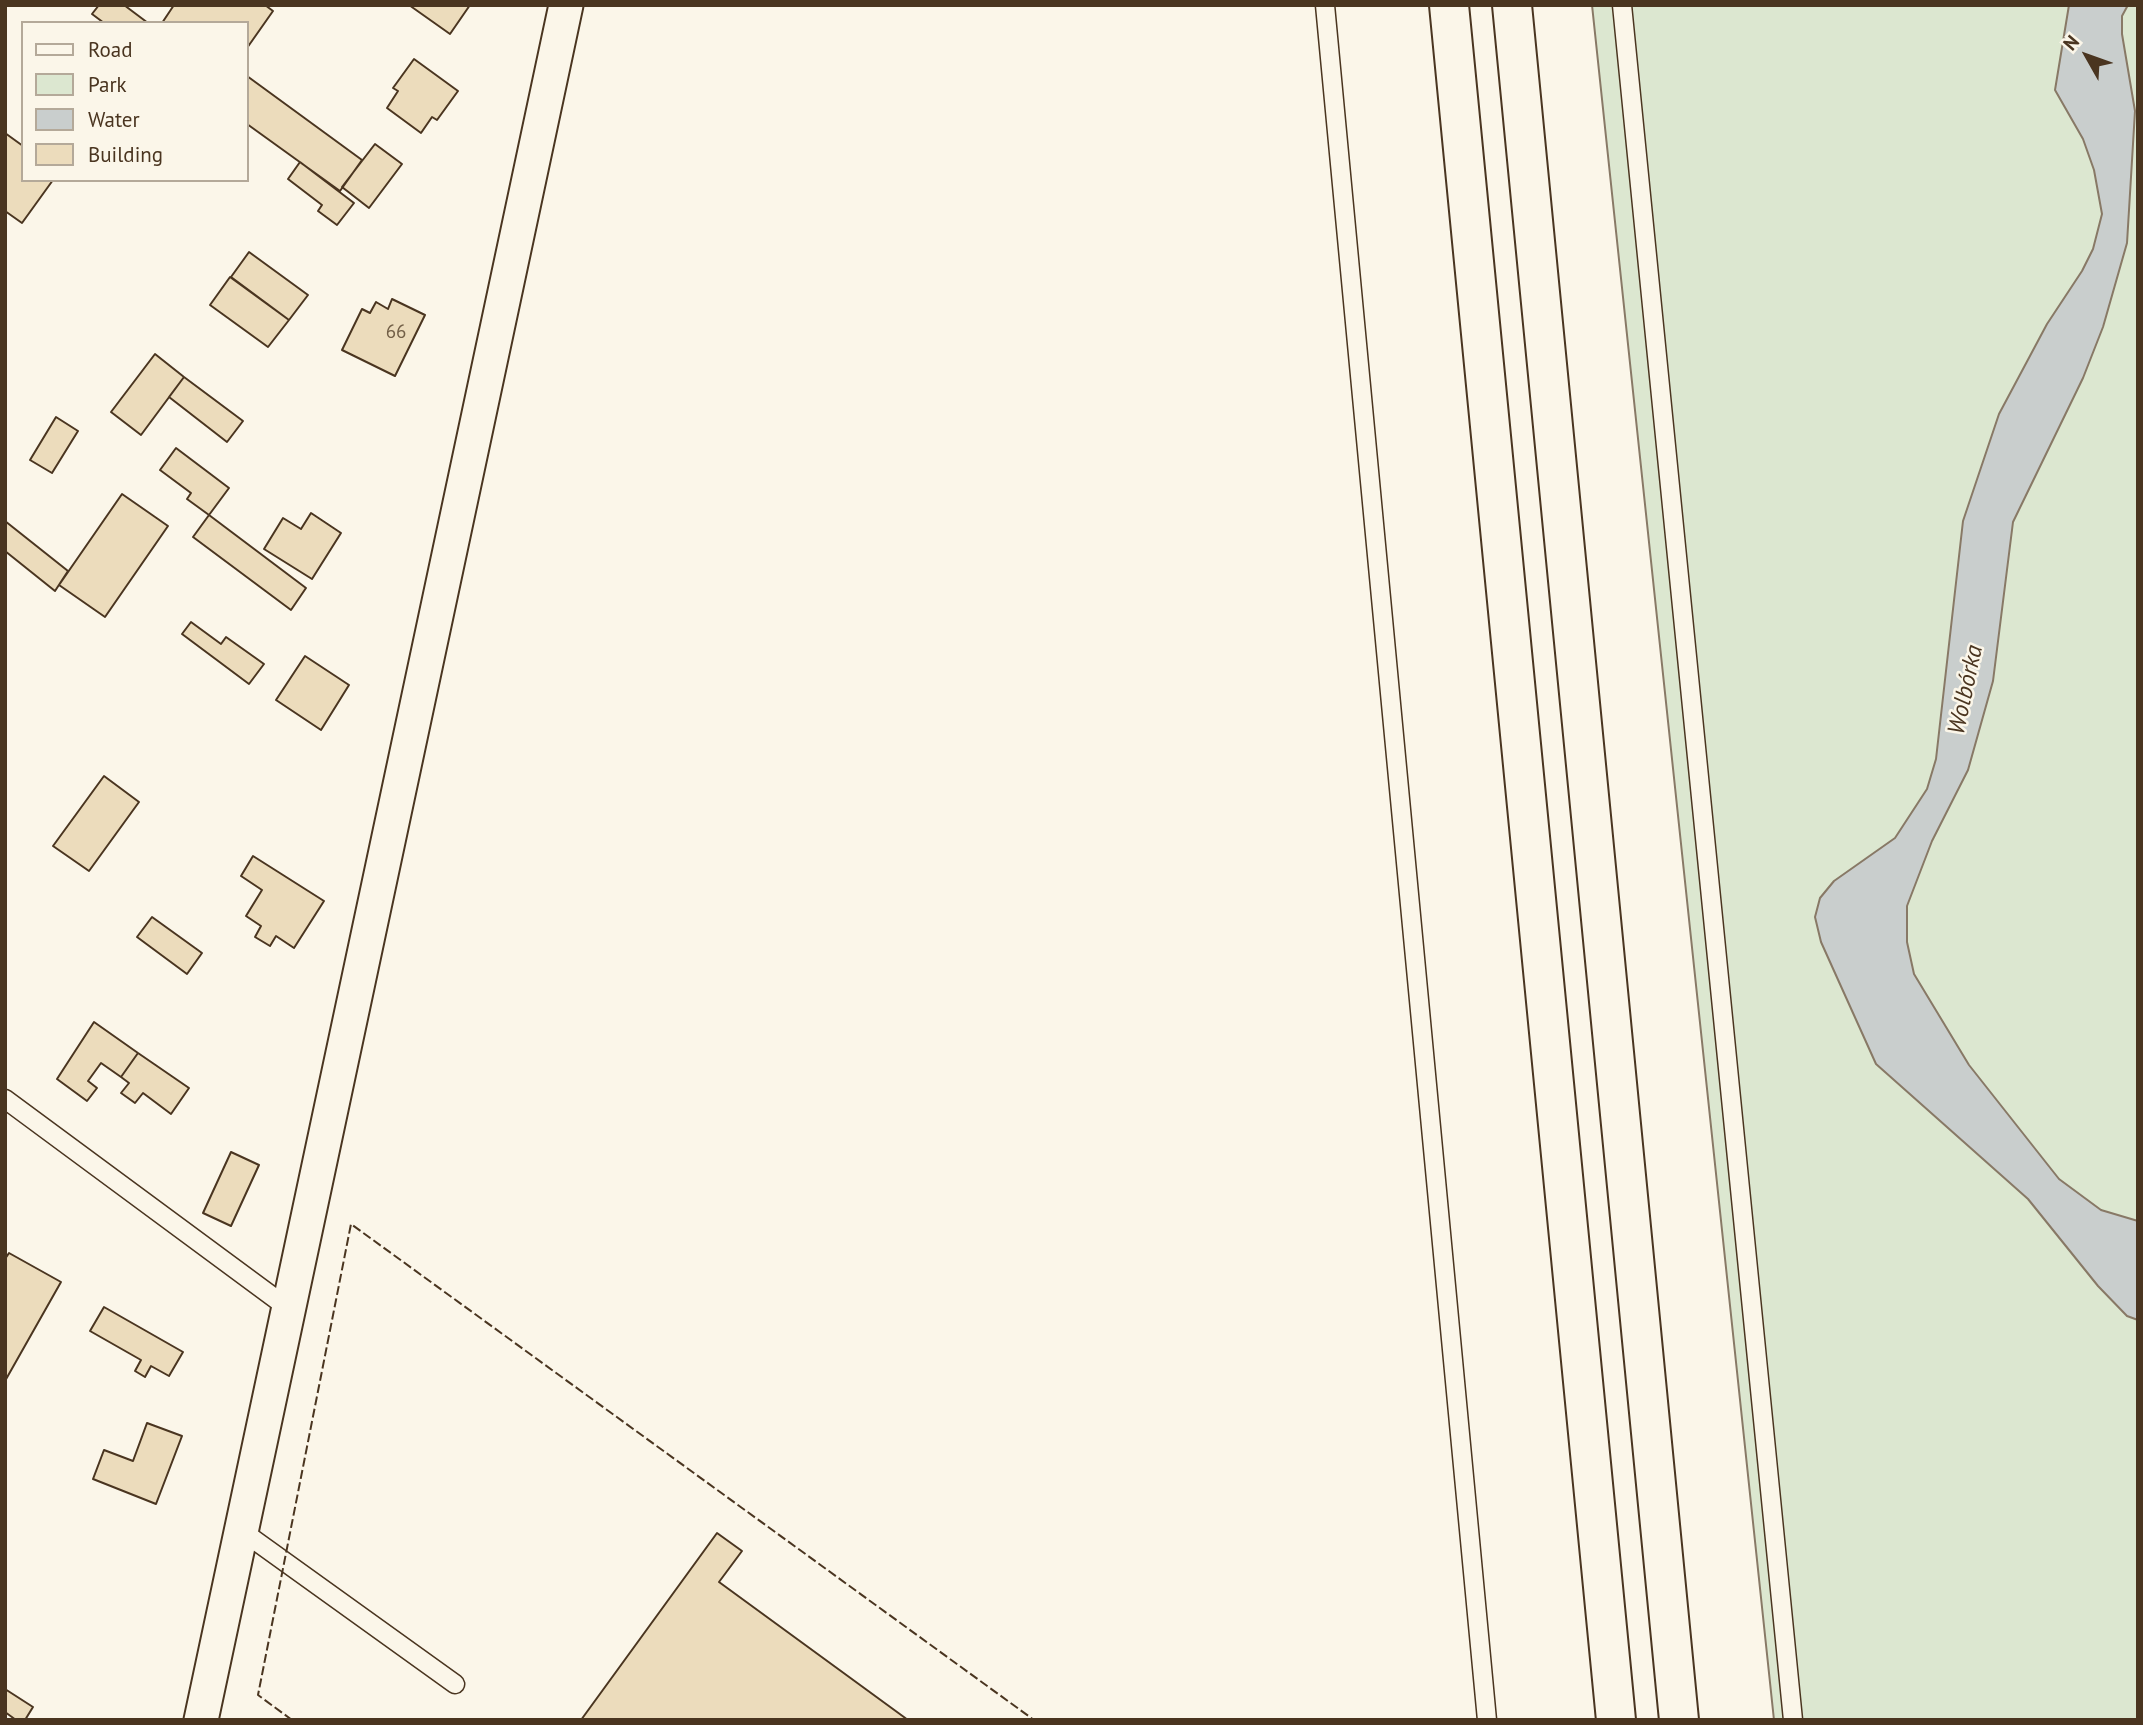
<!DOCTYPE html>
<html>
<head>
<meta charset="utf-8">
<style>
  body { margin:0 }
  #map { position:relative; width:2143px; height:1725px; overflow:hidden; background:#fbf6e9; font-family:"PT Sans",sans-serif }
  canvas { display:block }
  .frame { position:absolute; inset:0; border:7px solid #4a3520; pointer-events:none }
  .legend { position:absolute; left:21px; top:21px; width:228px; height:161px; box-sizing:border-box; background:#fbf6e9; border:2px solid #b4a999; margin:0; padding:9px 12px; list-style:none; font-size:21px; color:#4a3520 }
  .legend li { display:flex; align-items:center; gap:14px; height:35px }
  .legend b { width:35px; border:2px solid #b4a999 }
  .north { position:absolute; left:2052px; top:21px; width:70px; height:70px; -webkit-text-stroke:5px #fbf6e9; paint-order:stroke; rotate:310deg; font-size:19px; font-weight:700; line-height:28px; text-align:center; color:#4a3520 }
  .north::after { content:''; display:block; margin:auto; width:24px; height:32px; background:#4a3520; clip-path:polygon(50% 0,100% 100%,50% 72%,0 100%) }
</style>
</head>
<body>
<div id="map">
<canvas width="2143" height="1725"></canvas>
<div class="frame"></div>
<ul class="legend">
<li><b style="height:9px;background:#fbf6e9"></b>Road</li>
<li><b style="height:19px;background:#dce7d0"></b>Park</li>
<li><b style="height:19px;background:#c9cecd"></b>Water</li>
<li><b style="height:19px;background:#ecdcbc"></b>Building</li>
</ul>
<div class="north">N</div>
</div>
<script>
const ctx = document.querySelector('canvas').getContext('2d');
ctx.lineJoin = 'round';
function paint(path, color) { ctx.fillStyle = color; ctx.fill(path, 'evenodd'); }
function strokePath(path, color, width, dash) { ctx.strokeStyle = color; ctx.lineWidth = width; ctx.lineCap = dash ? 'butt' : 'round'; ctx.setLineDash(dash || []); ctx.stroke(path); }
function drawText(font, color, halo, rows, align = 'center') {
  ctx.font = font + ' "PT Sans",sans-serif'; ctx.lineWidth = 5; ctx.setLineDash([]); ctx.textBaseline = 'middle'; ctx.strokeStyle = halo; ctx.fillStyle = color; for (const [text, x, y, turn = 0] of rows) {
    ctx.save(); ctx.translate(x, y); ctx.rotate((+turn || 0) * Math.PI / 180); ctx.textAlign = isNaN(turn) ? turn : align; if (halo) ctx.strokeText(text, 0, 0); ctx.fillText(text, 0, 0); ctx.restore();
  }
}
const green = new Path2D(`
  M1592,5h546v1715h-364z`);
paint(green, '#dce7d0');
strokePath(green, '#887966', 2);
const water = new Path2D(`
  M2069,5h59l-6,11v18l13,77 -8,132 -24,84 -20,51 -70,144 -20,159 -25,89 -36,71 -25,65v36l7,32 55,91 90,114 42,31 37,11v99l-11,-4 -29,-30 -70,-87 -152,-135 -55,-122 -6,-25 5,-19 14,-17 61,-43 32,-49 9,-30 27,-238 36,-107 48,-90 35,-53 11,-22 9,-35 -8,-44 -11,-31 -28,-49z`);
paint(water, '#c9cecd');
strokePath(water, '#887966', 2);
const building = new Path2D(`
  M99,5h25l24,18h-44l-12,-9z
  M174,5h91l8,6 -26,37v-25h-85z
  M409,5h61l-20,29z
  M414,59l44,32 -21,29 -5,-3 -11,16 -34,-25 11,-17 -5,-3z
  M247,76l115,84 -22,31 -93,-67z
  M5,133l18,13v34h30l-31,43 -17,-12z
  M375,144l27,20 -33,44 -27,-21z
  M300,162l54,41 -17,22 -19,-14 4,-6 -34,-26z
  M249,252l59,43 -19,25 -58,-43z
  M230,277l59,43 -21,27 -58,-42z
  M392,299l33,16 -30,61 -53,-26 20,-41 8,4 6,-11 12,7z
  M155,354l29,23 -43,58 -30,-23z
  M184,377l59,44 -16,21 -58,-45z
  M56,417l22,14 -26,42 -22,-13z
  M176,448l53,40 -20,27 -22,-16 4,-6 -31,-23z
  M122,494l46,32 -63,91 -46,-32z
  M311,513l30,20 -29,46 -48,-30 19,-31 18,11z
  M209,515l97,73 -15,22 -98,-73z
  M5,521l63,50 -13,20 -50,-40z
  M191,622l30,22 5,-7 38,27 -15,20 -67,-50z
  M305,656l44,29 -28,45 -45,-30z
  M104,776l35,26 -50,69 -36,-25z
  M253,856l71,45 -30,47 -18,-12 -6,10 -15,-9 6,-11 -15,-10 16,-26 -21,-14z
  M152,917l50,36 -15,21 -50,-37z
  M94,1022l44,31 -17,24 -20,-14 -13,18 9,7 -10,13 -30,-22z
  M138,1053l51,35 -18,26 -28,-21 -8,10 -14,-10 8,-10 -8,-6z
  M231,1152l28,13 -28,61 -28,-13z
  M9,1253l52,29 -56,99v-122z
  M104,1307l79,45 -14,24 -18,-10 -6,11 -10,-6 6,-11 -51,-29z
  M147,1423l35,13 -26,68 -63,-25 11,-29 29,11z
  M717,1533l25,18 -23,31 189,138h-327z
  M5,1689l28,18 -8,13h-9l-11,-8z`);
paint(building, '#ecdcbc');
strokePath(building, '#4a3520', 2);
const service = new Path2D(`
  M1325,5l162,1715
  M1622,5l171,1715
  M5,1099l283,209
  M242,1531l213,153`);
const minor = new Path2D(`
  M201,1720l365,-1715`);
const motorway = new Path2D(`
  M1449,5l167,1715
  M1512,5l167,1715`);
strokePath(service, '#4a3520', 21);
strokePath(minor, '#4a3520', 37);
strokePath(motorway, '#4a3520', 42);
strokePath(service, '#fbf6e9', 18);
strokePath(minor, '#fbf6e9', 33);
strokePath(motorway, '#fbf6e9', 38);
strokePath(new Path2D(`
  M292,1720l-34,-25 93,-471 683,496`), '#4a3520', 2, [9, 3.5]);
drawText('19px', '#725f47', null, [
  ["66",396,333]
]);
drawText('italic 24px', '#4a3520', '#fbf6e9', [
  ["Wolbórka",1966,690,-78]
]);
</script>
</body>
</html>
